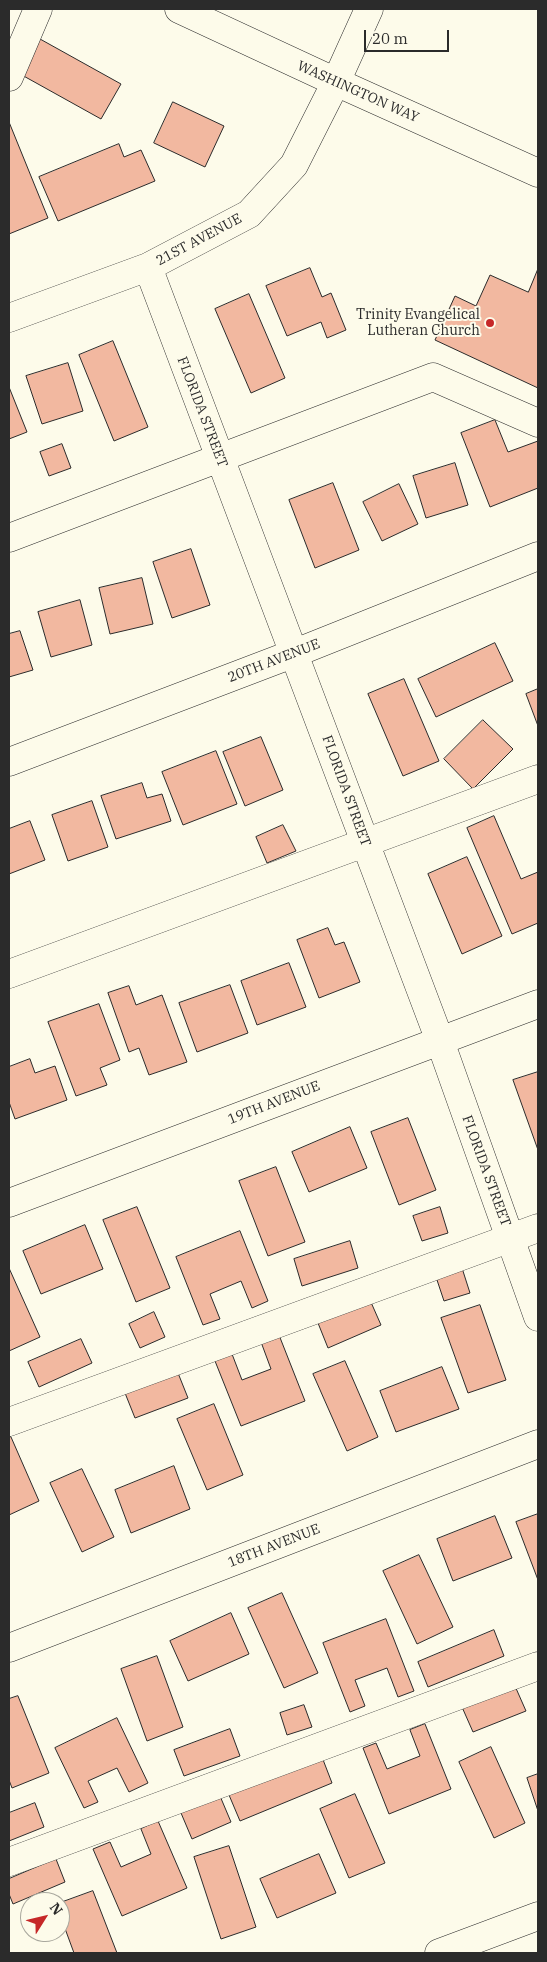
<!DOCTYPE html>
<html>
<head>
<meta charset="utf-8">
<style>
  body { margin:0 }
  #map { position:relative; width:547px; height:1962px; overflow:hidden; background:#fdfbea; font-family:"IBM Plex Serif",serif }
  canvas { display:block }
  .frame { position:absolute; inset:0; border:10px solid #2b2b2b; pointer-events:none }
  .north { position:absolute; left:20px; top:1892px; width:50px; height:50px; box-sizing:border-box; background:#fdfbea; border:1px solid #a9a89e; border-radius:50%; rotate:54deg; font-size:14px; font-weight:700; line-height:20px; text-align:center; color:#2b2b2b }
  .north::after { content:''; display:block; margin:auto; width:18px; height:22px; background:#c62828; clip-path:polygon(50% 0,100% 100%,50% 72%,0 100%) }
  .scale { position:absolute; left:364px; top:30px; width:85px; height:22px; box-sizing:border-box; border:2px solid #2b2b2b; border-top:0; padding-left:6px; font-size:15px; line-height:18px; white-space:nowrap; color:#2b2b2b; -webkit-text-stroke:4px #fdfbea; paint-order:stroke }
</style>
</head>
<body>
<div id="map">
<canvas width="547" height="1962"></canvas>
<div class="frame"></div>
<div class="north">N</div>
<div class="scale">20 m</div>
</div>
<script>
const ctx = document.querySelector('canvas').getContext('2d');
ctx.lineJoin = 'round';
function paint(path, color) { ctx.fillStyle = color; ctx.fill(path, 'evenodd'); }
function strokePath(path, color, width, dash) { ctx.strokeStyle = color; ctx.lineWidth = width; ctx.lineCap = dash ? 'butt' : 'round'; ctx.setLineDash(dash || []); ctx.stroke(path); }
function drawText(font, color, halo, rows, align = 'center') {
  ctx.font = font + ' "IBM Plex Serif",serif'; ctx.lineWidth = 4; ctx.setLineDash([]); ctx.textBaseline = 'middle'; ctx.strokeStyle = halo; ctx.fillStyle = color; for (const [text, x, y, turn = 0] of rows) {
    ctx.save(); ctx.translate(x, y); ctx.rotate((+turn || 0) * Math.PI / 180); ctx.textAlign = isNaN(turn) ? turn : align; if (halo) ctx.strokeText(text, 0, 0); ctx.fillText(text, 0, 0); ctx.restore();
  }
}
const building = new Path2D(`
  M40,39l81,45 -20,35 -81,-45z
  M173,102l51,24 -19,41 -51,-24z
  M9,122l39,96 -39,16z
  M119,144l5,13 17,-7 14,31 -97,40 -19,-44z
  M310,268l12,29 9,-4 15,37 -19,8 -6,-16 -34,14 -21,-50z
  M538,269v119l-103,-48 20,-44 21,10 14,-31 38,17z
  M249,294l36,84 -34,15 -36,-84z
  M113,341l35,86 -34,14 -35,-86z
  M68,363l15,48 -41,13 -16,-48z
  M9,387l18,45 -18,7z
  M495,420l13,32 30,-11v47l-48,19 -29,-74z
  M62,444l9,24 -22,8 -9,-24z
  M455,463l13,42 -42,13 -13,-42z
  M333,483l26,67 -44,18 -26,-68z
  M399,484l19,40 -36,17 -19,-39z
  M191,549l19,56 -38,13 -19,-56z
  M142,578l11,46 -43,10 -11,-46z
  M80,600l12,45 -41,12 -13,-45z
  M20,631l13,39 -24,7v-43z
  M495,643l18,38 -77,36 -18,-38z
  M404,679l35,82 -36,15 -35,-82z
  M538,689v37l-12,-32z
  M483,720l30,29 -40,40 -29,-30z
  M261,737l22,53 -38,16 -22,-54z
  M216,751l21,53 -54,21 -21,-53z
  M142,783l5,15 15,-4 9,27 -55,18 -15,-43z
  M92,801l16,46 -40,14 -16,-46z
  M494,816l27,63 17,-7v51l-26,11 -45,-106z
  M30,821l15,39 -36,14v-45z
  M283,825l13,26 -29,12 -11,-26z
  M467,857l35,79 -40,18 -34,-80z
  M328,928l7,17 9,-3 16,40 -41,16 -22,-58z
  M289,963l17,44 -49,18 -16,-44z
  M230,985l18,48 -51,19 -18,-49z
  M129,986l7,19 26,-10 25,67 -38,13 -10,-27 -10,4 -21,-59z
  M99,1004l21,56 -20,8 7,17 -31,11 -28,-74z
  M30,1059l5,14 20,-7 12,34 -52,19 -6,-17v-35z
  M538,1072v78l-25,-70z
  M408,1118l28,72 -37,15 -28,-73z
  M350,1127l17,41 -58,24 -17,-40z
  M276,1167l29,75 -37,14 -29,-75z
  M137,1207l33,81 -34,14 -33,-82z
  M440,1207l8,26 -26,8 -9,-25z
  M85,1225l18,44 -62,25 -18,-43z
  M240,1231l28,70 -16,7 -11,-27 -31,13 10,25 -17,6 -27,-68z
  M350,1241l8,27 -56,18 -8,-27z
  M9,1268l31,69 -31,14z
  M462,1268l8,25 -26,8 -8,-24z
  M370,1300l11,25 -53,23 -10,-25z
  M480,1305l26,75 -38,13 -27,-75z
  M154,1312l11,25 -25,11 -11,-24z
  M279,1335l26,66 -64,25 -26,-65 17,-7 10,26 29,-11 -10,-27z
  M81,1339l11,24 -53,24 -11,-25z
  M345,1361l33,76 -31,14 -34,-77z
  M442,1367l17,42 -63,23 -16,-41z
  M178,1373l10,25 -53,20 -10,-25z
  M214,1404l29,71 -36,15 -30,-71z
  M11,1437l28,64 -30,14v-77z
  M174,1466l16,43 -59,24 -16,-43z
  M82,1469l32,68 -32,15 -32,-69z
  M538,1514v66l-22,-58z
  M495,1516l17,42 -59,23 -16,-42z
  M419,1555l34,72 -36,17 -34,-73z
  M282,1593l36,80 -34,15 -36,-80z
  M231,1613l18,41 -61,27 -18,-40z
  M386,1619l28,72 -16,6 -11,-29 -32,12 10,26 -15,6 -27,-69z
  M494,1630l10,26 -76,31 -10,-25z
  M157,1656l26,71 -36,14 -26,-72z
  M515,1686l11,25 -53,21 -11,-25z
  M18,1696l31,77 -37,15 -3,-8v-81z
  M304,1705l8,22 -25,8 -7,-22z
  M117,1718l31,65 -19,9 -12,-24 -29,13 10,21 -14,6 -29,-60z
  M425,1724l26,65 -62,25 -26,-66 13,-5 11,26 33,-13 -10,-26z
  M230,1729l10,27 -56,20 -10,-26z
  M491,1747l34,76 -31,15 -35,-76z
  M322,1757l10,26 -92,38 -11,-26z
  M538,1774v37l-11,-33z
  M355,1794l30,69 -36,15 -29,-69z
  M220,1796l11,26 -39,17 -11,-26z
  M35,1803l9,24 -35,14v-28z
  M158,1821l29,67 -65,28 -29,-67 17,-7 11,25 30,-13 -10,-25z
  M229,1846l27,81 -35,12 -27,-82z
  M319,1854l17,39 -59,25 -17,-39z
  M56,1859l9,23 -52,22 -4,-10v-15z
  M93,1891l24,62h-43l-14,-38v-12z`);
paint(building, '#f2b8a0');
strokePath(building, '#2b2b2b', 1);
const minor = new Path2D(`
  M9,77l29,-68
  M148,267l292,774 98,276
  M9,318l139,-51 101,-53 45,-49 42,-83 33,-73
  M9,538l424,-161 105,46
  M9,762l286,-109 243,-97
  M9,974l529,-195
  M9,1203l529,-199
  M9,1422l529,-194
  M9,1648l529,-204
  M9,1862l529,-196
  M439,1953l99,-37`);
const major = new Path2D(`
  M179,9l157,73 202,91`);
strokePath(minor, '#2b2b2b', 29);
strokePath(major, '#2b2b2b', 29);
strokePath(minor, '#fdfbea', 28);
strokePath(major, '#fdfbea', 28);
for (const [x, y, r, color] of [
  [490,323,5,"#c62828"]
]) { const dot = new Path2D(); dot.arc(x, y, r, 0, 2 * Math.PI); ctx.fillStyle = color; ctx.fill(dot); strokePath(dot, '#fdfbea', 2); }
drawText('14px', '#2b2b2b', '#fdfbea', [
  ["WASHINGTON WAY",358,92,24],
  ["21ST AVENUE",199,240,-28],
  ["FLORIDA STREET",202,412,69],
  ["20TH AVENUE",274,661,-21],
  ["FLORIDA STREET",346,791,70],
  ["19TH AVENUE",274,1103,-21],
  ["FLORIDA STREET",486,1171,70],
  ["18TH AVENUE",274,1546,-21]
]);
drawText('14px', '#2b2b2b', '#fdfbea', [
  ["Trinity Evangelical",480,315],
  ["Lutheran Church",480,331]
], 'right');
</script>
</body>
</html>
